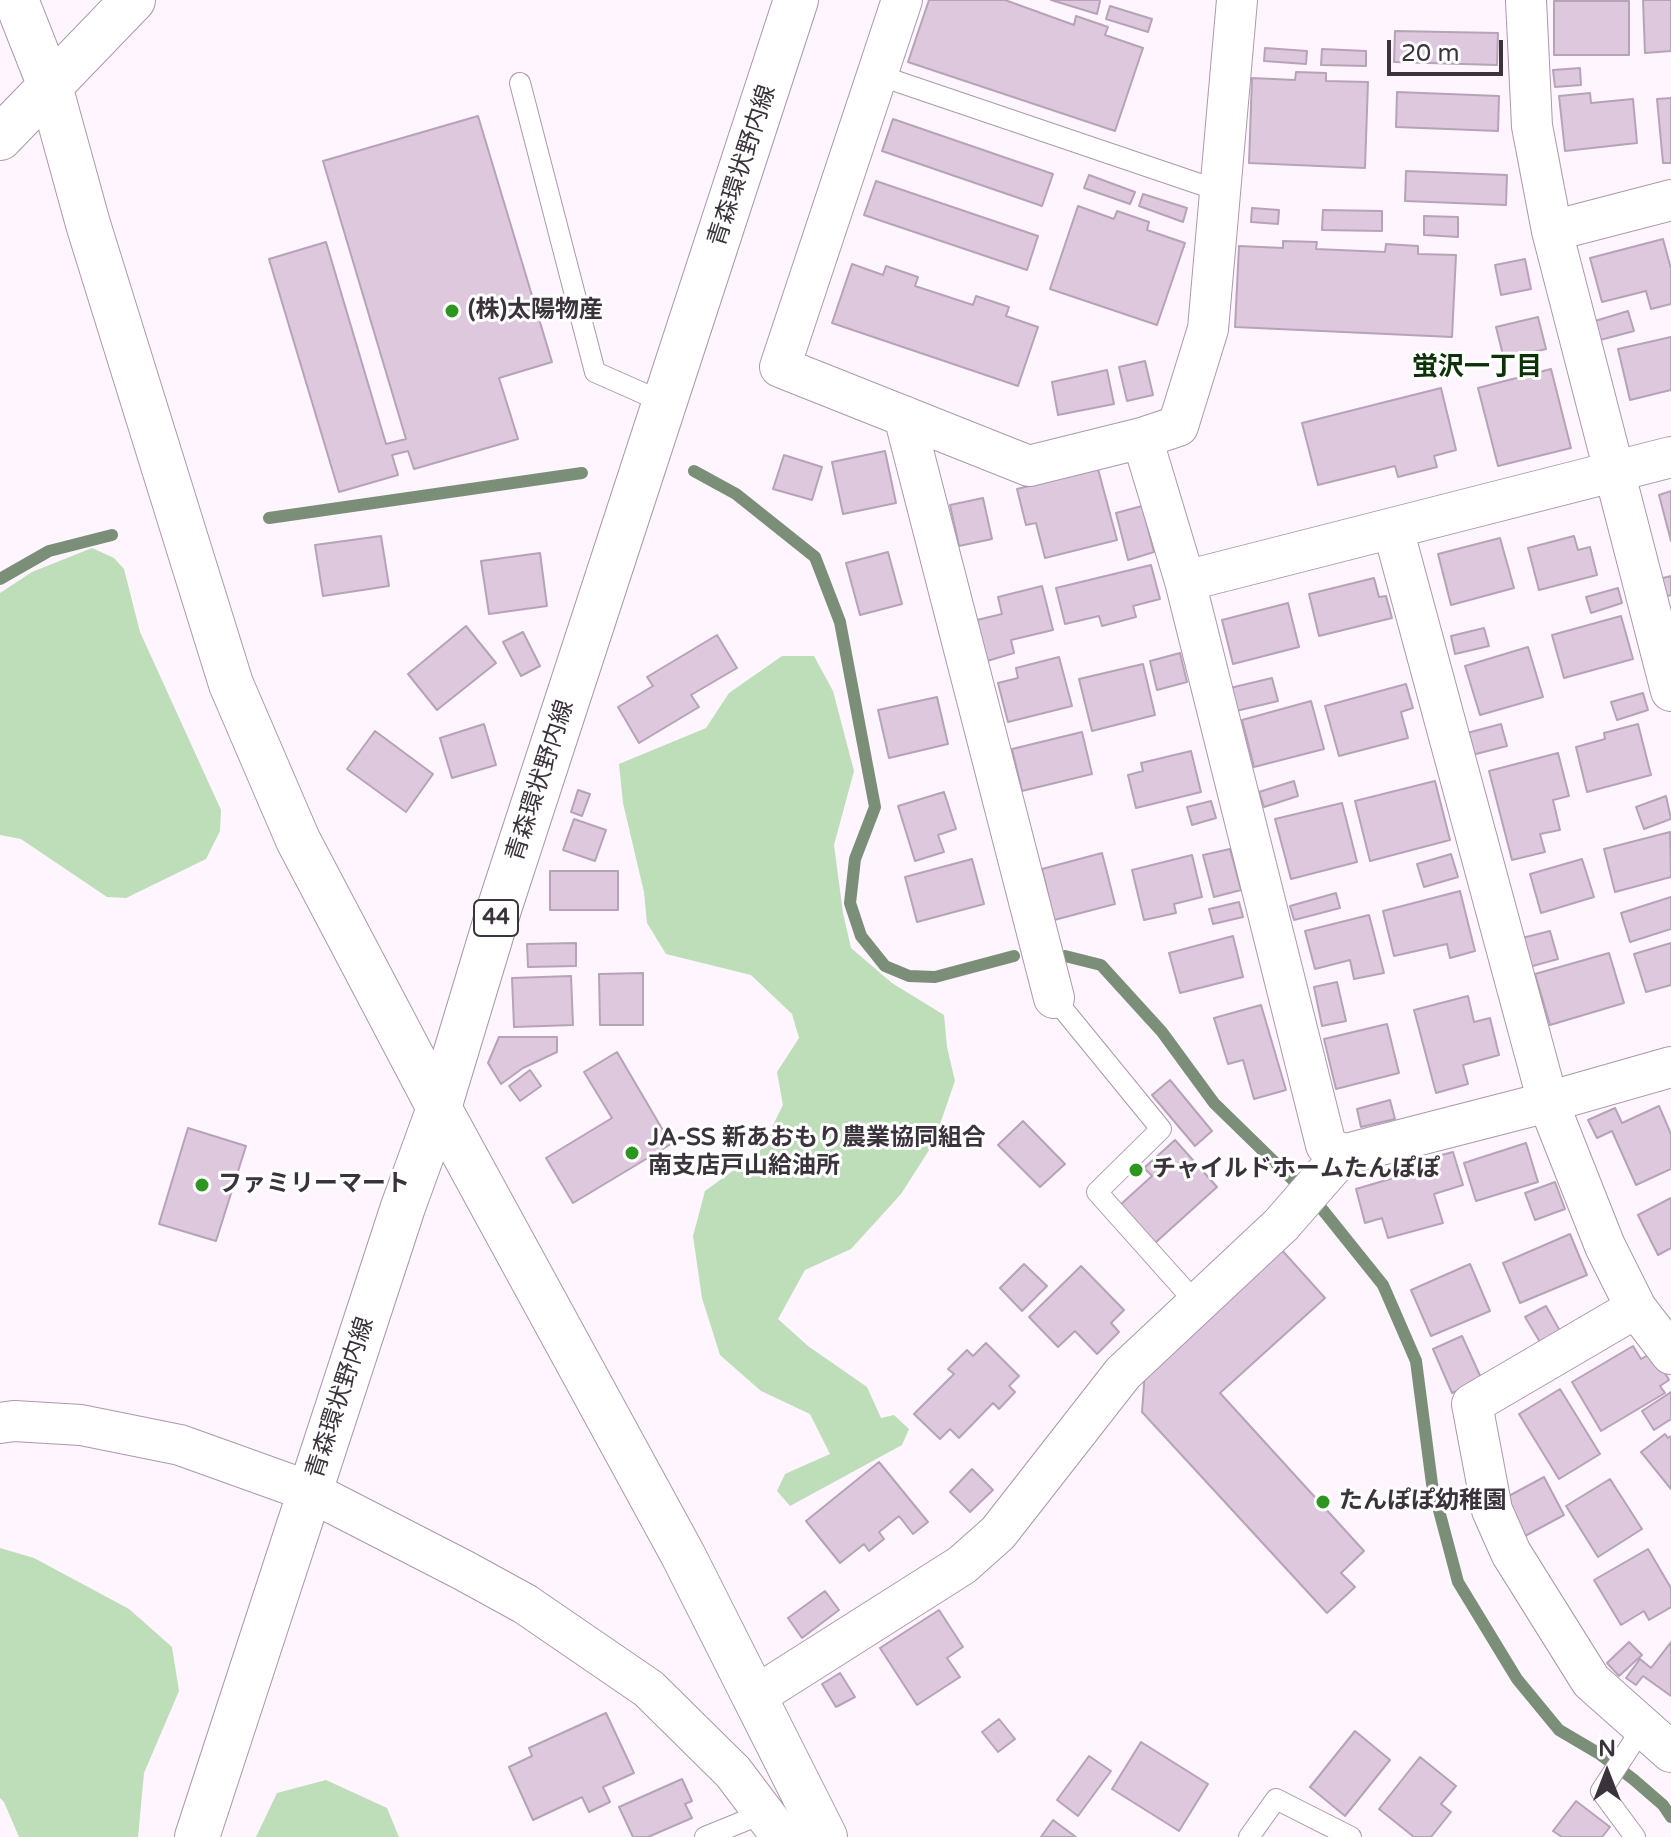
<!DOCTYPE html>
<html>
<head>
<meta charset="utf-8">
<style>
  body { margin:0 }
  #map { position:relative; width:1671px; height:1837px; overflow:hidden; background:#fef5fe; font-family:"Varela Round",sans-serif }
  canvas { display:block }
  .north { position:absolute; left:1567px; top:1733px; width:80px; height:80px; -webkit-text-stroke:6px #fff; paint-order:stroke; rotate:0deg; font-size:22px; font-weight:700; line-height:32px; text-align:center; color:#3b333c }
  .north::after { content:''; display:block; margin:auto; width:28px; height:36px; background:#3b333c; clip-path:polygon(50% 0,100% 100%,50% 72%,0 100%) }
  .scale { position:absolute; left:1387px; top:40px; width:116px; height:36px; box-sizing:border-box; border:4px solid #3b333c; border-top:0; padding-left:10px; font-size:24px; line-height:28px; white-space:nowrap; color:#3b333c; -webkit-text-stroke:6px #fff; paint-order:stroke }
</style>
</head>
<body>
<div id="map">
<canvas width="1671" height="1837"></canvas>
<div class="north">N</div>
<div class="scale">20 m</div>
</div>
<script>
const ctx = document.querySelector('canvas').getContext('2d');
ctx.lineJoin = 'round';
function paint(path, color) { ctx.fillStyle = color; ctx.fill(path, 'evenodd'); }
function strokePath(path, color, width, dash) { ctx.strokeStyle = color; ctx.lineWidth = width; ctx.lineCap = dash ? 'butt' : 'round'; ctx.setLineDash(dash || []); ctx.stroke(path); }
function drawText(font, color, halo, rows, align = 'center') {
  ctx.font = font + ' "Varela Round","Noto Sans JP",sans-serif'; ctx.lineWidth = 6; ctx.setLineDash([]); ctx.textBaseline = 'middle'; ctx.strokeStyle = halo; ctx.fillStyle = color; for (const [text, x, y, turn = 0] of rows) {
    ctx.save(); ctx.translate(x, y); ctx.rotate((+turn || 0) * Math.PI / 180); ctx.textAlign = isNaN(turn) ? turn : align; if (halo) ctx.strokeText(text, 0, 0); ctx.fillText(text, 0, 0); ctx.restore();
  }
}
paint(new Path2D(`
  M92,548l22,10 10,11 16,63 81,178 -1,21 -14,28 -80,39 -19,-1 -86,-58 -21,-4v-242l32,-21z
  M782,656h32l19,35 21,80 -20,74 9,68 8,35 41,35 52,32 3,32 8,34 -22,63 -32,50 -50,55 -46,21 -27,49 30,27 59,41 14,31 13,-3 15,14 -7,16 -112,61 -13,-15 8,-17 45,-20 -20,-40 -49,-23 -41,-36 -18,-57 -9,-62 12,-45 55,-40 23,-46 -6,-33 22,-34 -7,-24 -41,-39 -85,-21 -19,-31 -3,-31 -21,-89 -4,-39 87,-36 23,-35z
  M0,1548l34,10 95,51 43,38 7,44 -35,82 -6,64h-119l-15,-35 -4,-4z
  M326,1780l61,28 12,29h-143l21,-44z`), '#beddb9');
strokePath(new Path2D(`
  M694,471l42,23 79,63 25,65 35,185 -20,52 -5,44 11,33 24,30 24,10 26,1 79,-21
  M269,518l313,-45
  M0,579l49,-28 63,-16
  M1065,956l36,9 61,67 52,71 81,79
  M1322,1209l61,76 33,76 16,123 26,98 59,97 42,51 39,23 35,26 30,26 8,12`), '#7b8f78', 12);
const building = new Path2D(`
  M929,0h76l69,25 2,-9 32,11 -3,8 38,13 -28,83 -207,-69z
  M1051,0h48l1,1 -3,13z
  M1643,0h28v51l-26,2z
  M1554,1h75v54h-75z
  M1110,6l42,13 -4,13 -42,-13z
  M1395,31l103,2 -1,32 -103,-3z
  M1265,48l42,3 -1,13 -42,-3z
  M1322,49l44,2v15l-45,-1z
  M1580,68l1,17 -26,2 -2,-17z
  M1296,72l30,1v8l42,1 -3,86 -116,-5 3,-85 43,2z
  M1397,92l102,4 -1,35 -102,-4z
  M1590,93l1,10 42,-4 4,44 -72,8 -6,-55z
  M1671,98v65h-8l-6,-64z
  M478,116l74,246 -53,16 19,61 -104,30 -6,-18 -16,4 6,20 -59,17 -70,-233 57,-17 60,202 20,-5 -83,-278z
  M893,119l160,55 -11,32 -160,-55z
  M1406,171l101,4 -1,30 -101,-4z
  M1089,175l46,17 -5,12 -46,-16z
  M876,181l162,55 -11,34 -163,-55z
  M1143,194l44,14 -4,14 -44,-16z
  M1078,206l36,13 3,-8 32,11 -2,8 38,13 -28,82 -107,-36z
  M1252,208l27,2 -1,14 -27,-2z
  M1323,210l59,1v20l-60,-1z
  M1424,216l34,1v20l-34,-2z
  M1663,239l8,30v35l-20,5 -5,-18 -44,11 -12,-44z
  M1283,241l34,1 -1,7 69,3 1,-8 32,2v8l38,1 -4,82 -217,-10 4,-81 44,2z
  M1525,259l6,30 -30,6 -6,-30z
  M852,264l31,11 3,-9 32,11 -3,9 58,19 3,-9 33,11 -3,9 32,11 -20,59 -186,-63z
  M1628,311l6,20 -34,9 -5,-19z
  M1538,317l8,32 -42,10 -8,-32z
  M1671,337v53l-41,10 -12,-51z
  M1145,361l8,34 -26,6 -8,-34z
  M1551,369l20,79 -73,18 -20,-78z
  M1107,370l7,34 -56,11 -6,-33z
  M1441,388l15,62 -22,6 3,11 -39,10 -3,-11 -77,19 -16,-62z
  M885,451l11,52 -53,11 -11,-52z
  M784,455l38,12 -10,33 -39,-11z
  M1098,469l19,71 -72,18 -9,-35 -10,2 -9,-36z
  M1671,491v50l-12,-46z
  M983,498l9,41 -33,7 -9,-41z
  M1142,506l12,46 -26,8 -12,-47z
  M381,536l8,50 -66,10 -8,-51z
  M1574,536l4,14 12,-3 7,28 -58,15 -11,-42z
  M1500,538l14,50 -63,17 -13,-51z
  M888,552l14,52 -42,11 -14,-52z
  M540,553l7,53 -58,8 -8,-53z
  M1151,565l9,34 -27,7 3,11 -34,9 -3,-10 -34,8 -9,-36z
  M1671,576v19l-7,2 -5,-18z
  M1374,578l5,19 7,-1 6,22 -73,18 -10,-42z
  M1042,586l11,44 -42,10 3,13 -27,8 -10,-41 25,-6 -4,-17z
  M1618,588l4,15 -31,10 -5,-16z
  M1288,603l11,44 -66,17 -11,-44z
  M1621,616l12,43 -69,19 -12,-43z
  M466,626l30,37 -59,47 -29,-36z
  M1484,628l5,18 -34,8 -4,-18z
  M523,632l17,34 -19,10 -18,-34z
  M717,635l20,33 -46,27 8,12 -60,36 -21,-36 35,-21 -6,-9z
  M1528,647l15,50 -63,18 -15,-49z
  M1180,653l7,29 -30,8 -7,-29z
  M1059,657l13,49 -64,16 -10,-39 20,-5 -2,-10z
  M1143,664l12,51 -63,16 -13,-52z
  M1272,678l6,23 -42,10 -6,-23z
  M1406,684l7,24 -12,4 7,26 -69,18 -14,-50z
  M1643,693l5,17 -31,10 -6,-18z
  M937,697l11,47 -59,14 -11,-48z
  M1311,701l13,48 -70,18 -12,-47z
  M484,724l12,41 -44,13 -12,-40z
  M1501,724l6,22 -35,9 -5,-22z
  M1638,724l13,51 -64,17 -11,-45 29,-8 -1,-6z
  M375,731l58,43 -27,38 -59,-43z
  M1082,732l10,42 -70,17 -10,-42z
  M1191,751l10,41 -65,16 -8,-33 15,-4 -2,-8z
  M1558,753l11,43 -16,4 7,30 -20,4 5,18 -33,8 -23,-89z
  M1294,781l4,15 -34,11 -5,-15z
  M1435,781l15,59 -80,21 -15,-60z
  M578,790l12,4 -8,22 -11,-4z
  M944,792l12,37 -18,6 6,17 -29,9 -17,-55z
  M1666,796l5,23 -27,10 -8,-22z
  M1211,801l5,17 -24,7 -5,-18z
  M1342,803l15,59 -66,17 -16,-60z
  M574,819l32,11 -11,31 -32,-11z
  M1670,832l1,45 -56,15 -11,-43z
  M1230,849l11,41 -27,7 -11,-42z
  M1102,853l13,51 -61,16 -12,-51z
  M1451,854l7,23 -34,10 -7,-23z
  M1192,855l10,42 -28,7 2,9 -32,7 -12,-50z
  M972,859l12,45 -67,18 -12,-45z
  M1582,859l12,38 -53,16 -11,-39z
  M550,871h68v39h-68z
  M1460,891l15,60 -25,7 -3,-14 -53,12 -11,-45z
  M1336,893l4,15 -46,12 -4,-14z
  M1671,897v32l-41,13 -9,-29z
  M1239,902l4,15 -30,7 -4,-15z
  M1369,915l15,58 -30,6 -4,-19 -35,9 -10,-38z
  M1550,931l8,28 -29,8 -7,-29z
  M1233,936l10,41 -63,16 -11,-40z
  M576,943v23l-48,1 -1,-23z
  M1671,943v42l-25,7 -12,-38z
  M1609,953l15,50 -74,22 -15,-51z
  M643,973v52h-43l-1,-51z
  M571,976l2,49 -59,2 -2,-49z
  M1337,982l9,39 -24,5 -8,-39z
  M1468,996l6,26 16,-4 9,37 -36,10 5,19 -32,9 -22,-83z
  M1261,1005l25,85 -32,9 -11,-39 -15,4 -14,-46z
  M1387,1024l12,49 -63,16 -12,-50z
  M499,1037h58v15l-34,16 -22,16 -13,-21z
  M617,1052l54,92 -98,59 -27,-45 66,-40 -28,-46z
  M530,1070l11,16 -21,15 -11,-15z
  M1170,1080l42,51 -17,15 -43,-51z
  M1390,1100l5,19 -34,8 -4,-18z
  M1659,1106l12,28v35l-35,16 -24,-54 -15,7 -9,-18 27,-12 7,15z
  M1023,1121l42,43 -25,23 -42,-42z
  M188,1128l58,18 -30,95 -57,-17z
  M1175,1140l42,47 -62,56 -35,-38 32,-29 -8,-8z
  M1526,1143l12,39 -62,19 -12,-38z
  M1453,1152l10,33 -29,9 9,29 -55,15 -6,-20 -17,5 -9,-34 61,-18 -2,-9z
  M1555,1182l10,27 -30,11 -10,-27z
  M1671,1198v50l-13,7 -20,-40z
  M1570,1234l17,41 -67,28 -17,-40z
  M1280,1248l45,50 -105,95 144,158 -23,22 14,14 -28,26 -185,-201 3,-41z
  M1024,1264l23,22 -25,25 -22,-23z
  M1470,1264l20,47 -59,25 -20,-46z
  M1081,1266l43,44 -13,13 8,9 -22,22 -22,-23 -17,16 -29,-30z
  M1546,1306l14,25 -20,11 -15,-25z
  M1462,1336l20,44 -30,13 -19,-44z
  M986,1343l33,33 -10,10 6,6 -16,17 -6,-6 -34,35 -9,-9 -10,10 -26,-25 40,-40 -6,-5 19,-19 6,6z
  M1633,1346l8,13 12,-7 16,28 -9,6 5,7 -64,38 -29,-49z
  M1560,1389l40,65 -41,25 -40,-65z
  M1671,1392v27l-17,11 -12,-19z
  M1665,1434l3,4 3,-2v53l-30,-37z
  M879,1462l49,60 -15,12 -14,-18 -20,16 5,7 -15,12 -5,-7 -24,19 -34,-42z
  M972,1469l21,21 -23,22 -20,-20z
  M1544,1477l20,38 -39,21 -20,-38z
  M1610,1479l32,50 -44,28 -32,-51z
  M1648,1549l23,39v19l-22,13 -5,-9 -23,14 -27,-45z
  M825,1591l14,19 -37,28 -14,-20z
  M939,1610l24,37 -16,11 13,19 -43,28 -37,-57z
  M1629,1642l13,13 -23,21 -12,-13z
  M1671,1642v54l-28,-20 -7,9 -10,-7 14,-19 11,9z
  M840,1673l15,24 -19,10 -14,-23z
  M606,1713l28,60 -31,14 7,15 -21,10 -7,-15 -49,23 -24,-53 23,-11 -3,-8z
  M999,1719l16,20 -17,13 -16,-20z
  M1355,1731l35,29 -45,56 -35,-29z
  M1141,1742l67,42 -29,47 -67,-42z
  M1089,1756l22,15 -33,45 -21,-16z
  M1420,1757l36,29 -15,18 10,8 -20,25h-17l-35,-28z
  M682,1779l10,22 -7,3 7,14 -44,19h-15l-14,-30z
  M1576,1801l34,26 -8,10h-40l-9,-6z
  M1053,1820l23,17h-35z`);
paint(building, '#ddc8de');
strokePath(building, '#b7a3b8', 2);
const lane = new Path2D(`
  M878,75l342,116
  M520,83l75,289 70,31
  M1054,998l107,131 -64,63 100,112
  M705,1837l59,-24
  M1249,1837l27,-38 75,38
  M1635,1837l-34,-46 42,-64`);
const street = new Path2D(`
  M902,0l-122,367 249,99 113,-28 43,143 141,564 16,10 206,-53 123,-35
  M1526,0l6,126 20,105 119,460
  M1552,231l119,-31
  M904,416l150,582
  M1142,438l36,-12 30,-97 29,-329
  M1393,529l155,573 57,144 31,62 35,46
  M1185,581l486,-124
  M1636,1308l-164,96 20,106 19,43 80,128 80,71
  M0,1423l14,-2 67,4 99,20 131,47 152,78 62,34 124,85 84,83 49,65
  M754,1697l208,-132 36,-32 125,-160 158,-148 61,-70`);
const secondary = new Path2D(`
  M16,0l34,86 38,138 143,460 67,156 141,268 244,447 142,282
  M0,138l133,-138`);
const primary = new Path2D(`
  M197,1837l206,-630 36,-99 61,-202 296,-906`);
strokePath(lane, '#ab98ac', 22);
strokePath(street, '#ab98ac', 42);
strokePath(secondary, '#ab98ac', 46);
strokePath(primary, '#ab98ac', 46);
strokePath(lane, '#fff', 20);
strokePath(street, '#fff', 40);
strokePath(secondary, '#fff', 44);
strokePath(primary, '#fff', 44);
for (const [x, y, r, color] of [
  [452,311,8,"#2d961f"],
  [632,1153,8,"#2d961f"],
  [1136,1170,8,"#2d961f"],
  [202,1185,8,"#2d961f"],
  [1323,1502,8,"#2d961f"]
]) { const dot = new Path2D(); dot.arc(x, y, r, 0, 2 * Math.PI); ctx.fillStyle = color; ctx.fill(dot); strokePath(dot, '#fff', 3); }
for (const [x, y, w] of [
  [496,918,44]
]) { const box = new Path2D(); box.roundRect(x - w / 2, y - 18, w, 36, 6); ctx.fillStyle = '#fff'; ctx.fill(box); strokePath(box, '#3b333c', 2); }
drawText('bold 22px', '#3b333c', null, [
  ["44",496,918]
]);
drawText('24px', '#3b333c', '#fff', [
  ["青森環状野内線",743,166,-72],
  ["青森環状野内線",541,781,-72],
  ["青森環状野内線",341,1398,-72]
]);
drawText('bold 24px', '#3b333c', '#fff', [
  ["(株)太陽物産",468,311],
  ["JA-SS 新あおもり農業協同組合",648,1139],
  ["南支店戸山給油所",648,1167],
  ["チャイルドホームたんぽぽ",1152,1170],
  ["ファミリーマート",218,1185],
  ["たんぽぽ幼稚園",1339,1502]
], 'left');
drawText('bold 26px', '#0d3208', '#fff', [
  ["蛍沢一丁目",1477,368]
]);
</script>
</body>
</html>
